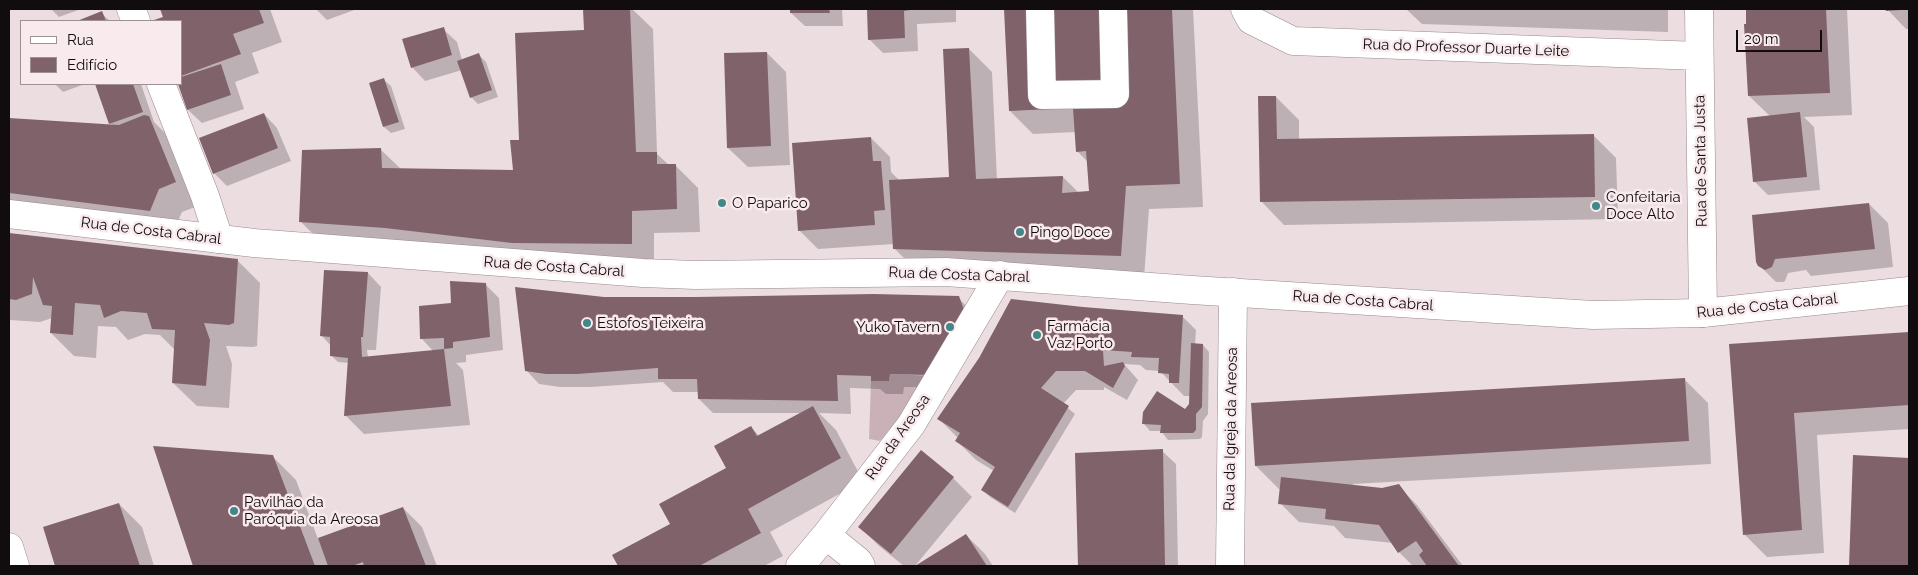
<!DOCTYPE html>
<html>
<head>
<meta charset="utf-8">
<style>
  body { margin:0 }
  #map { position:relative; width:1918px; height:575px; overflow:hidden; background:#ecdde1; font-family:Raleway,sans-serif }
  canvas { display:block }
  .frame { position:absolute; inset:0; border:10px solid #110c0d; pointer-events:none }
  .legend { position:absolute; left:20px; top:20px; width:162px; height:65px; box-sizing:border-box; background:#f9eaee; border:1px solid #9c9194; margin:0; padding:6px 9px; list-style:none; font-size:15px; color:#110c0d }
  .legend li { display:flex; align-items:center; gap:10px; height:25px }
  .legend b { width:25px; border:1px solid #9c9194 }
  .scale { position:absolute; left:1736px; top:30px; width:86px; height:22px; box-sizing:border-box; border:2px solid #110c0d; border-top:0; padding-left:6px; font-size:15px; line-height:18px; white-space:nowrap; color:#110c0d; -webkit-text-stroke:4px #f9eaee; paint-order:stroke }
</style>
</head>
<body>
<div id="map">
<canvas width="1918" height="575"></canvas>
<div class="frame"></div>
<ul class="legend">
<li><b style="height:6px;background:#fff"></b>Rua</li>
<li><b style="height:14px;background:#80626b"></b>Edifício</li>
</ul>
<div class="scale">20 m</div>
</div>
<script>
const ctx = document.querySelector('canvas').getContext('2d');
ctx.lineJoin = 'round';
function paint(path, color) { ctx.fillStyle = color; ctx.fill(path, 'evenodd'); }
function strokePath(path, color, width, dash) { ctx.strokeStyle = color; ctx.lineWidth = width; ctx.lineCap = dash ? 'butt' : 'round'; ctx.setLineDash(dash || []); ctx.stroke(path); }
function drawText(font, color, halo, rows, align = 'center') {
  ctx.font = font + ' Raleway,sans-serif'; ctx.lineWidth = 5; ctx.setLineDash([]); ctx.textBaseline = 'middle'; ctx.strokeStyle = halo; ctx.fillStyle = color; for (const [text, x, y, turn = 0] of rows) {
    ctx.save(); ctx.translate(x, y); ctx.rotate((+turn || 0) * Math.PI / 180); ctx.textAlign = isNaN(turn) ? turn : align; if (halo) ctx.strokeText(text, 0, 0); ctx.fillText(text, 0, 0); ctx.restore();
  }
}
paint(new Path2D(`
  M890,374l40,2 -22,31 -28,34 -11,-2 2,-58h18z`), '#cab1b8');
paint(new Path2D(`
  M51,9h30l-22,8z
  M161,9h109l12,33 -30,11 7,20 -24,9 9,27 -42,14 -14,-13 -9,-26h2v-63h-26l9,-4z
  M316,9h41l-30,11z
  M584,9h48l21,20 4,125 12,11h6l23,23 2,44 -46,1v34l-331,-23 -23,-23 80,-72 21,20 113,3 6,-31 65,-109z
  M791,9h51l1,17h-38l-14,-13z
  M868,9h88v13l-39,2 1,27 -35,2 -14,-14z
  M1005,9h188l10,198 -54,2 -5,69 -227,-7 -23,-23v-4l-76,5 -19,-19 72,-92 19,19 1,15 9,9 51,-3 18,-129 23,23 5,108 66,-3 16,16h11l-2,-31 -11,-11 -1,-19 -43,2 -23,-23z
  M1406,9h262v23l-246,-8z
  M1746,9h101l5,106 -48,2 10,10 6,63 -52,5 -13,-13 -7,-63 22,-3 -21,-20z
  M1887,9h22v20h-3z
  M101,13l9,8h-30z
  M443,29l14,13 5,18 17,-5 7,7 12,35 -20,7 -7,-7 -9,-27 -37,11 -13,-14z
  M767,53l19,19 4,93 -42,2 -20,-19z
  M384,80l7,6 14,43 -14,4 -7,-6 -13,-43z
  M55,84h30l-22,8z
  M97,84h44l13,38 18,18 26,66 -16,6 -9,21 -164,-20v-94l104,7 -3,-3z
  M1276,97l23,23v19l294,-4 23,23 2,61 -334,6 -23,-24z
  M264,114l13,14 14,33 -64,25 -13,-13z
  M1869,204l19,19 5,44 -82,9 -5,-6 -18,3 -3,8 -2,1h-7l-17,-17z
  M9,234l228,26 23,23 -3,63 -4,1 -27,-1 6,18 -3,44 -32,-2 -24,-23 2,-33 -15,-15 -15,-1 -17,6 -12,-13 -18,-1 -2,32 -22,-2 -23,-23 1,-15 -12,4 -30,-2 -1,18z
  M368,273l13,14 -5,63h-9l1,7 66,-5 -12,-13 30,-35 33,-20 14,14 4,52 -37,5v7l-10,1 7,7 7,55 -106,9 -19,-19 4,-52 -11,-1 -7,-7v-9l-9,-10z
  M604,298h354l14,13 -36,70h-16v6h-16l-1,7h-17l-6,-5 -30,-1 1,26 -32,-1 17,17 27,51 -93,51 13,24 -19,10h-145l-6,-10 58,-31 57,-57 23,-41 8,9 42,-23h-88l-14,-14v-7h-26l-10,-10 -72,5h-31l-21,-3 -13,-14z
  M1083,309l99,7 14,14 -1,14 8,1 6,7 -1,62 -5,7 -1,16 -2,2 -32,1 -7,-9h-11l-6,-7 42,-13 4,-7 1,-8h-7l-24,-25 -14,-1 -6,-5 -16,-1 14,16 -11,20 -23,-13v3h-28l-13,14 12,10 -60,99 -25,-16 -7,-7 11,-19 -18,-11 -19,-19 1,-3 -19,-19z
  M1909,333v96l-92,6 7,118 -57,4 -23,-23 -13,-188z
  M1685,380l23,23 3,61 -358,20v2l29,3 16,-3 19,19 46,61h-34l-1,-1 -15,1 -14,-14 -6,-9 -48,-5 -11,-12 -35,-4 -19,-19 1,-14h-2l-23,-23z
  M155,447l117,9 24,24 22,59 85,-31 19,19 15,39h-243z
  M1162,451l14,13 2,102h-99l-3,-112z
  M1854,457l55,2v107h-59z
  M953,478l19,19 -57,69h-11l-25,-20 -19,-19z
  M119,504l23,23 12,39h-98l-12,-38z
  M966,535l19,19 8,12h-76z`), '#0003');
paint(new Path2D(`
  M160,9h99l5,14 -31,11 8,20 -60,22v-55h-27v-1l9,-3z
  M583,9h47l6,143h21v12h19l1,45 -45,2v33l-120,-1 -127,-15 -86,-6 3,-72 79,-2 1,20 131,2 -3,-30h9l-4,-107 69,-3z
  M790,9h39l1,4h-40z
  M867,9h43v1l-6,1 1,27 -37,2z
  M1004,9h168l8,175 -54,2 -5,70 -228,-7 -4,-69 60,-3 -6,-128 26,-1 7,131 87,-3 -1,17 27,-2 -3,-40 -10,1 -3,-44 -64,3z
  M1746,9h80l4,84 -82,3 -4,-72h2z
  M1885,9h16v1l-15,1z
  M102,11l4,10h-29z
  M444,27l8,28 -41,13 -9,-29z
  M767,52l4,94 -44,2 -3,-95z
  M479,53l13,37 -22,8 -13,-37z
  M221,64l10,31 -44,15 -9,-26h3v-7z
  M384,78l15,44 -16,5 -14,-44z
  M95,84h38l10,28 -34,12z
  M1258,96h18l1,43 317,-5 1,63 -335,5z
  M1800,112l7,65 -54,5 -6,-64z
  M264,113l14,35 -65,26 -14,-36z
  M144,115l5,1 27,66 -17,7 -9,22 -141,-18v-75l110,7z
  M871,137l2,24h8l4,49 -11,1 1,14 -77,6 -6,-88z
  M1869,203l6,46 -100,10 -3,8 -7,3 -7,-4 -2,-4 -4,-47z
  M9,233l229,26 -4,64 -5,2 -25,-2 6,17 -4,46 -34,-3 3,-53 -23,-1 -5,-16 -26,-2 -17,7 -4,-13 -25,-2 -2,32 -23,-2 2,-27 -9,-1 -10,-28 -1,17 -16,6 -7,-1z
  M324,270l44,2 -5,65h-2l1,20 82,-8 7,57 -107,10 4,-58 -18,-2v-19l-10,-1z
  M450,281l36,2 4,54 -37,5v6l-9,1v-11l-24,1 -1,-33 32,-3z
  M515,287l89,10h92l177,-3 86,2 5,14 -35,65 -39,-1 -1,7h-18v-5l-34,-1 1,26 -140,-2 -1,-20h-39v-11l-81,6h-31l-21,-3z
  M1011,299l72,8 100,8 -4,68h-10v-9l-11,-1 1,-15 -28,-1 1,-5 -29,-2 1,16 19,-4 2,4 -12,22 -28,-17h-29l-15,17 28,18 -61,101 -27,-17 14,-23 -40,-26 5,-8 -23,-14 42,-61z
  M1909,332v73l-115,8 8,117 -59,5 -14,-191z
  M1191,343l12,1 -1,63 -6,7v16l-3,3h-33l1,-8 -19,-1 1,-12 14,-21 28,18 4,-5z
  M1685,378l4,63 -434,25 -4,-63z
  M813,406l28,52 -93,51 13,24 -60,32v1h-83l-6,-11 58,-31 -11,-20 67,-36 -12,-22 37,-20 6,10z
  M153,446l120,9 42,111h-122z
  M1163,449l2,117h-87l-3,-113z
  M921,450l33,27 -63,77 -33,-27z
  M1853,455l56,3v108h-60z
  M1281,477l101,11 17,-4 60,82h-32l-8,-11 4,-4 -7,-10 -18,12 -19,-28 -54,-6 1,-10 -48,-5z
  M119,503l21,63h-85l-12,-39z
  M403,507l23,59h-62l-1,-4 -11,4h-24l-10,-28z
  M966,534l21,32h-72z`), '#80626b');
const minor = new Path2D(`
  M131,9l5,12
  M1040,9l2,86 73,-1 -2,-85
  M1245,9l6,11 42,21 406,15
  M1699,9l4,304
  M161,84l44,112 14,43
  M826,535l32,26 3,5
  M9,547l6,19
  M800,566l26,-31 85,-110 89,-150
  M1230,566l3,-274`);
const major = new Path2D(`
  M9,214l245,29 389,30 52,2 251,-3 246,18 401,25 110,-2 206,-22`);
strokePath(minor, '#97898d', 29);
strokePath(major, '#97898d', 29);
strokePath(minor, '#fff', 28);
strokePath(major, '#fff', 28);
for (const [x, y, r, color] of [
  [722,203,5,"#418988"],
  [1596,206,5,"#418988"],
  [1020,232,5,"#418988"],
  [587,323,5,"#418988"],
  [950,327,5,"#418988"],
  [1037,335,5,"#418988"],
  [234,511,5,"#418988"]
]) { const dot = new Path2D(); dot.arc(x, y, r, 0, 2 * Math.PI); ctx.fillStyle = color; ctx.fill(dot); strokePath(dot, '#f9eaee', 2); }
drawText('15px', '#110c0d', '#f9eaee', [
  ["Rua do Professor Duarte Leite",1466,48,2],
  ["Rua de Santa Justa",1701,161,-91],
  ["Rua de Costa Cabral",151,231,7],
  ["Rua de Costa Cabral",554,267,4],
  ["Rua de Costa Cabral",959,275,2],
  ["Rua de Costa Cabral",1363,301,4],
  ["Rua de Costa Cabral",1767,306,-6],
  ["Rua da Igreja da Areosa",1231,429,-89],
  ["Rua da Areosa",898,437,-55]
]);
drawText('15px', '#110c0d', '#f9eaee', [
  ["Confeitaria",1606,197],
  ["Doce Alto",1606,214],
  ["O Paparico",732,203],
  ["Pingo Doce",1030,232],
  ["Estofos Teixeira",597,323],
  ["Farmácia",1047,326],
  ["Vaz Porto",1047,343],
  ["Yuko Tavern",940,327,"right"],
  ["Pavilhão da",244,502],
  ["Paróquia da Areosa",244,519]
], 'left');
</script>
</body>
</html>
